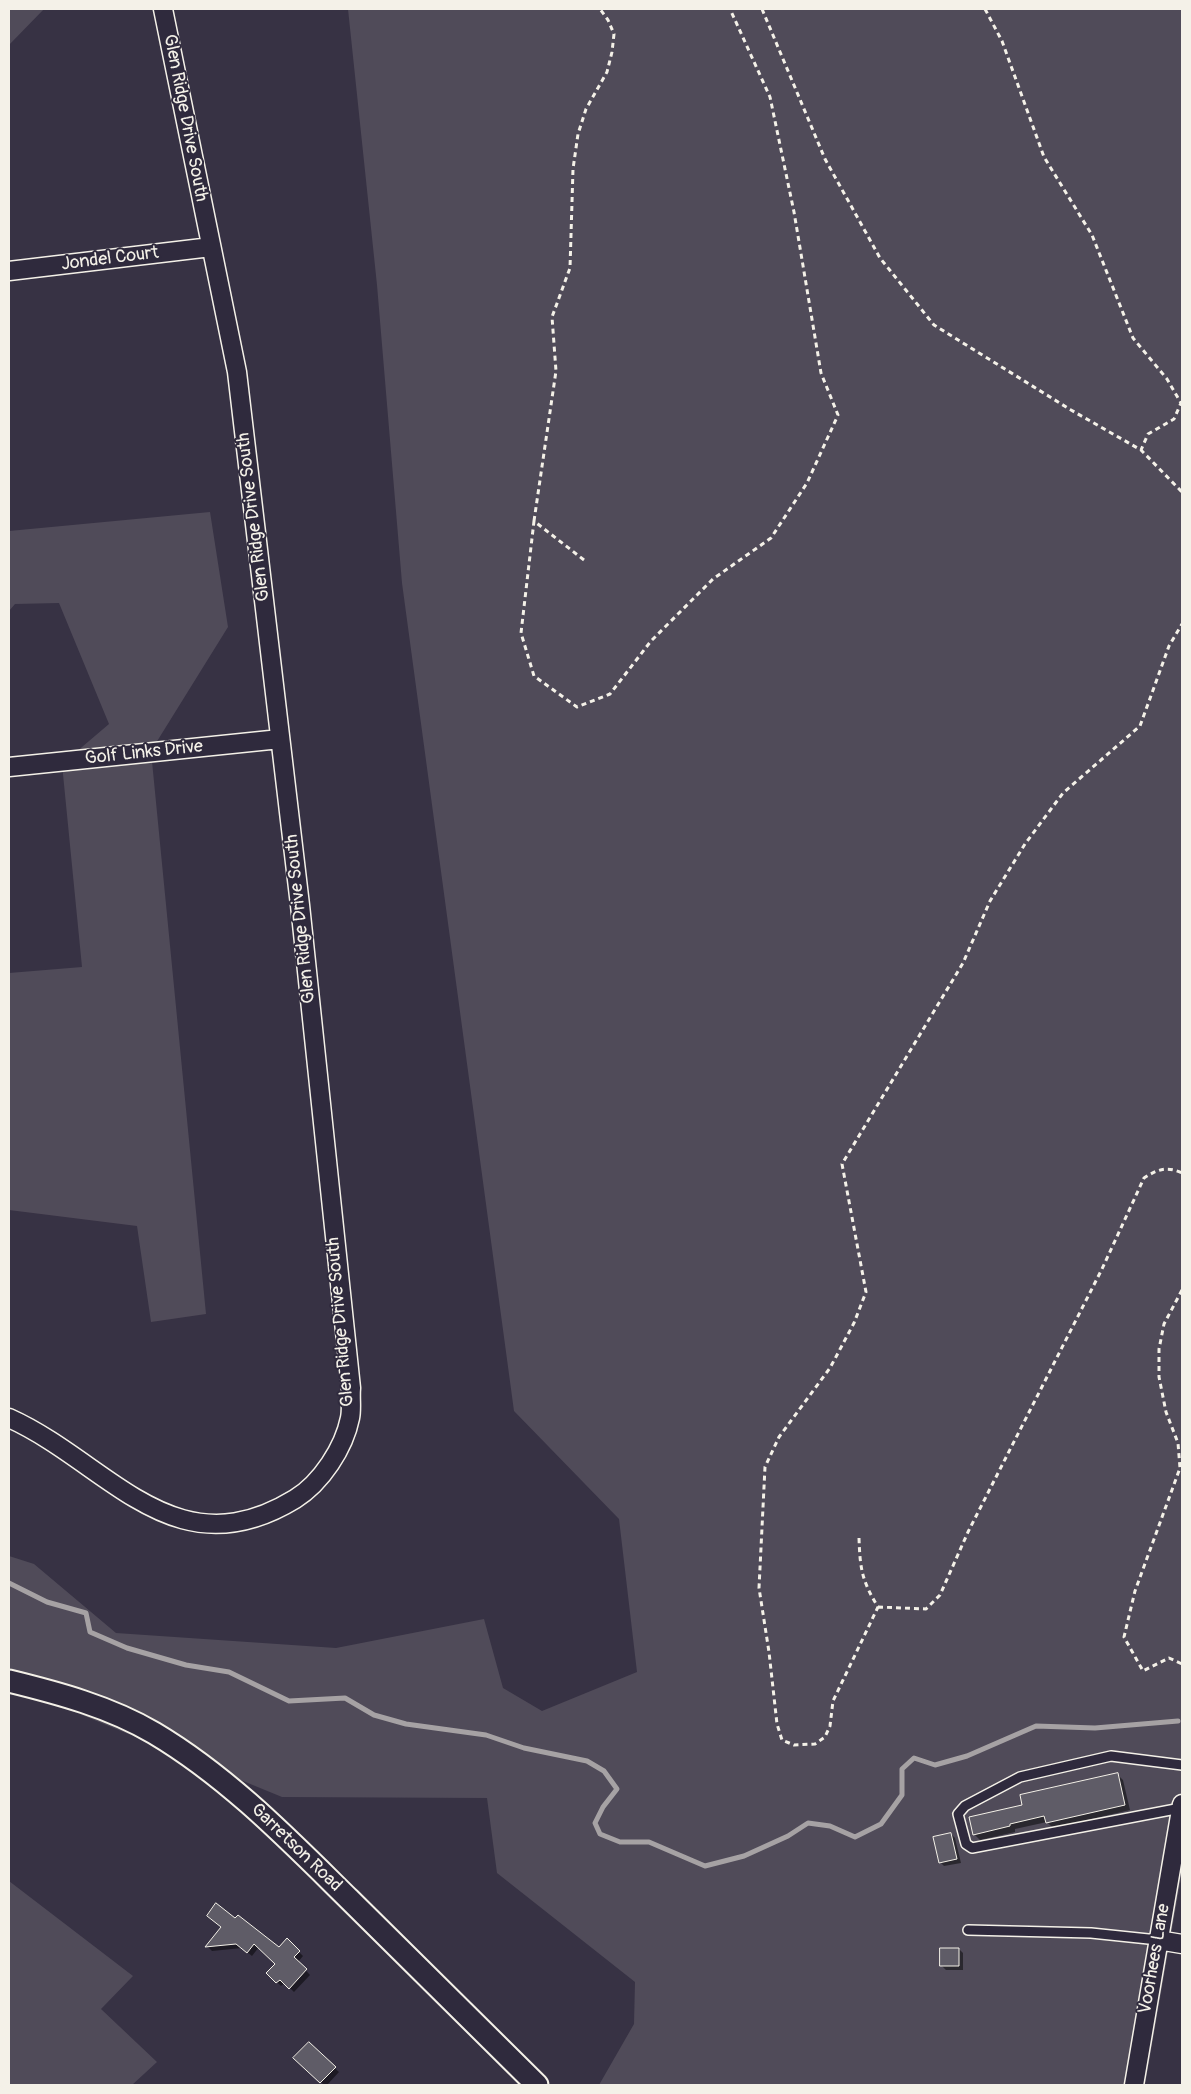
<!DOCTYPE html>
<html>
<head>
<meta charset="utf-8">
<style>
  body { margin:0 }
  #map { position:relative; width:1191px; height:2094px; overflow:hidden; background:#373244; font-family:Pangolin,sans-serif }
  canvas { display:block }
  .frame { position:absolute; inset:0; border:10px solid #f4f1e8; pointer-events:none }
</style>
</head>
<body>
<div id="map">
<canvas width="1191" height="2094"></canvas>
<div class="frame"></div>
</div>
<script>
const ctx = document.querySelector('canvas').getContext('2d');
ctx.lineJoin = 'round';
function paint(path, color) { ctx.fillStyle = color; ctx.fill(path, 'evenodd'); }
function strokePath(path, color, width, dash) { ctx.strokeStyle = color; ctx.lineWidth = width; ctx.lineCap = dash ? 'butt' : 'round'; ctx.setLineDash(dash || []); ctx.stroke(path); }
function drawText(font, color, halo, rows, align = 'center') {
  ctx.font = font + ' Pangolin,sans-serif'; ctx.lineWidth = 4; ctx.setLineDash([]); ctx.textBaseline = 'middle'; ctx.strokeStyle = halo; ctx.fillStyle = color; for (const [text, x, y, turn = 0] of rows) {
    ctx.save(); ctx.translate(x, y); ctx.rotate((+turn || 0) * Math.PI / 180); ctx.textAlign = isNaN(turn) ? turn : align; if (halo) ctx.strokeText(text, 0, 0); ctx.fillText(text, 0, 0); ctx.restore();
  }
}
paint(new Path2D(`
  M9,9h35l-35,36z
  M348,9h834v1863l-37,213h-546l35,-61 1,-42 -138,-109 -10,-75 -205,-1 -273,-112v-129l25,8 82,69 220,15 148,-29 19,69 39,23 95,-39 -18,-153 -105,-108 -112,-828 -25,-298z
  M210,512l18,115 -77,124 55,563 -55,8 -14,-96 -128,-16v-237l73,-6 -20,-203 47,-40 -50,-121 -44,1 -6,7v-80z
  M9,1881l124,95 -32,33 56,53 -25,23h-123z`), '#504b59');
paint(new Path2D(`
  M1117,1774l6,6 7,30 -77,18 -6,-6 -32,7v3l-35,8 -6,-6 50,-28z
  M951,1834l4,4 6,25 -17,3 -4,-4z
  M222,1927l57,22 8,-9 16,16 -5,6 12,13 -16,17 -9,-9 -4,3 -13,-13 8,-9 -17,-17 -7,9 -10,-8 -30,3 -4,-4z
  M959,1949l4,4v17h-17l-5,-5z
  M309,2044l30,28 -12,13h-3l-29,-27z`), '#0007');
strokePath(new Path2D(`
  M9,1583l38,19 39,11 4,19 37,16 59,17 43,7 60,29 56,-3 29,17 32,9 80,11 38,13 63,13 17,10 13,18 -14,18 -8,16 5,11 20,8h29l56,24 39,-10 44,-20 20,-13 22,3 25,11 26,-13 21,-29v-26l12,-11 21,7 32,-9 69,-30 59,2 83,-7`), '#a6a2a4', 5);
const building = new Path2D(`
  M1118,1773l7,32 -79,18 -2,-7 -34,8v2l-37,9 -4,-18 53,-12 -2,-10z
  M951,1833l6,26 -18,4 -6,-26z
  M216,1903l19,15 3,-3 41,32 8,-9 13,13 -6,6 13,12 -18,20 -9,-9 -4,3 -10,-10 9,-9 -21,-20 -7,9 -11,-9 -31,3 16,-20 -14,-11z
  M940,1948h19v18h-19z
  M309,2042l27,25 -16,16 -27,-25z`);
paint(building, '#5f5c67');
strokePath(building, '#f4f1e8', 1);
const service = new Path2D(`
  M1181,1808l-209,40 -6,-4 -8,-30 7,-8 55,-29 91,-21 71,9
  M968,1930l123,3 67,7`);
const minor = new Path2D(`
  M9,271l202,-24
  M9,767l271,-28
  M9,1418c100,45 165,155 286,81 26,-16 49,-51 55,-81 2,-9 0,-20 1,-30l-51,-483 -63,-533 -74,-363
  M1158,1940l24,4
  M1134,2085l48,-281`);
const tertiary = new Path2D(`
  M9,1681c49,12 101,26 145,52 74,44 134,106 195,166 63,62 126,124 188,186`);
strokePath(service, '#f4f1e8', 12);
strokePath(minor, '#f4f1e8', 21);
strokePath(tertiary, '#f4f1e8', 25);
strokePath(new Path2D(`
  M762,9l63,150 55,99 54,67 137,85 70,40 41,42
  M985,9l17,32 42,116 48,78 41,103 34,41 14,24 -7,16 -26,15 -7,16
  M534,521l22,-150 -4,-54 18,-49 3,-99 5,-35 8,-25 21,-37 5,-20 2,-18 -6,-14 -8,-11
  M584,560l-50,-39 -13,112 13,43 43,31 33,-13 41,-53 62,-62 58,-41 36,-55 31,-68 -17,-42 -27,-161 -24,-115 -40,-88
  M1182,1290l-18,34 -5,25v28l7,35 12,31 2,25 -45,123 -11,46 19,34 26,-13 13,6
  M859,1538c1,31 3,43 19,69l-45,94 -3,25 -5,11 -10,7 -21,1 -12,-5 -5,-16 -8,-72 -10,-64 6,-121 14,-30 51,-69 24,-45 12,-31 -24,-128 121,-201 27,-62 35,-57 38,-51 77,-67 29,-80 13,-22
  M878,1607l48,2 14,-14 28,-63 134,-263 42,-91c14,-9 23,-12 38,-5`), '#f4f1e8', 3, [5, 4]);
strokePath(service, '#2f2a3d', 9);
strokePath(minor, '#2f2a3d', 18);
strokePath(tertiary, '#2f2a3d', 21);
drawText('18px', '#f4f1e8', '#2f2a3d', [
  ["Glen Ridge Drive South",185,118,79],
  ["Jondel Court",110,259,-7],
  ["Glen Ridge Drive South",254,517,-97],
  ["Golf Links Drive",144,753,-6],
  ["Glen Ridge Drive South",301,919,-96],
  ["Glen Ridge Drive South",341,1322,-95],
  ["Garretson Road",296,1848,44],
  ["Voorhees Lane",1155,1959,-80]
]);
</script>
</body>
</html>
